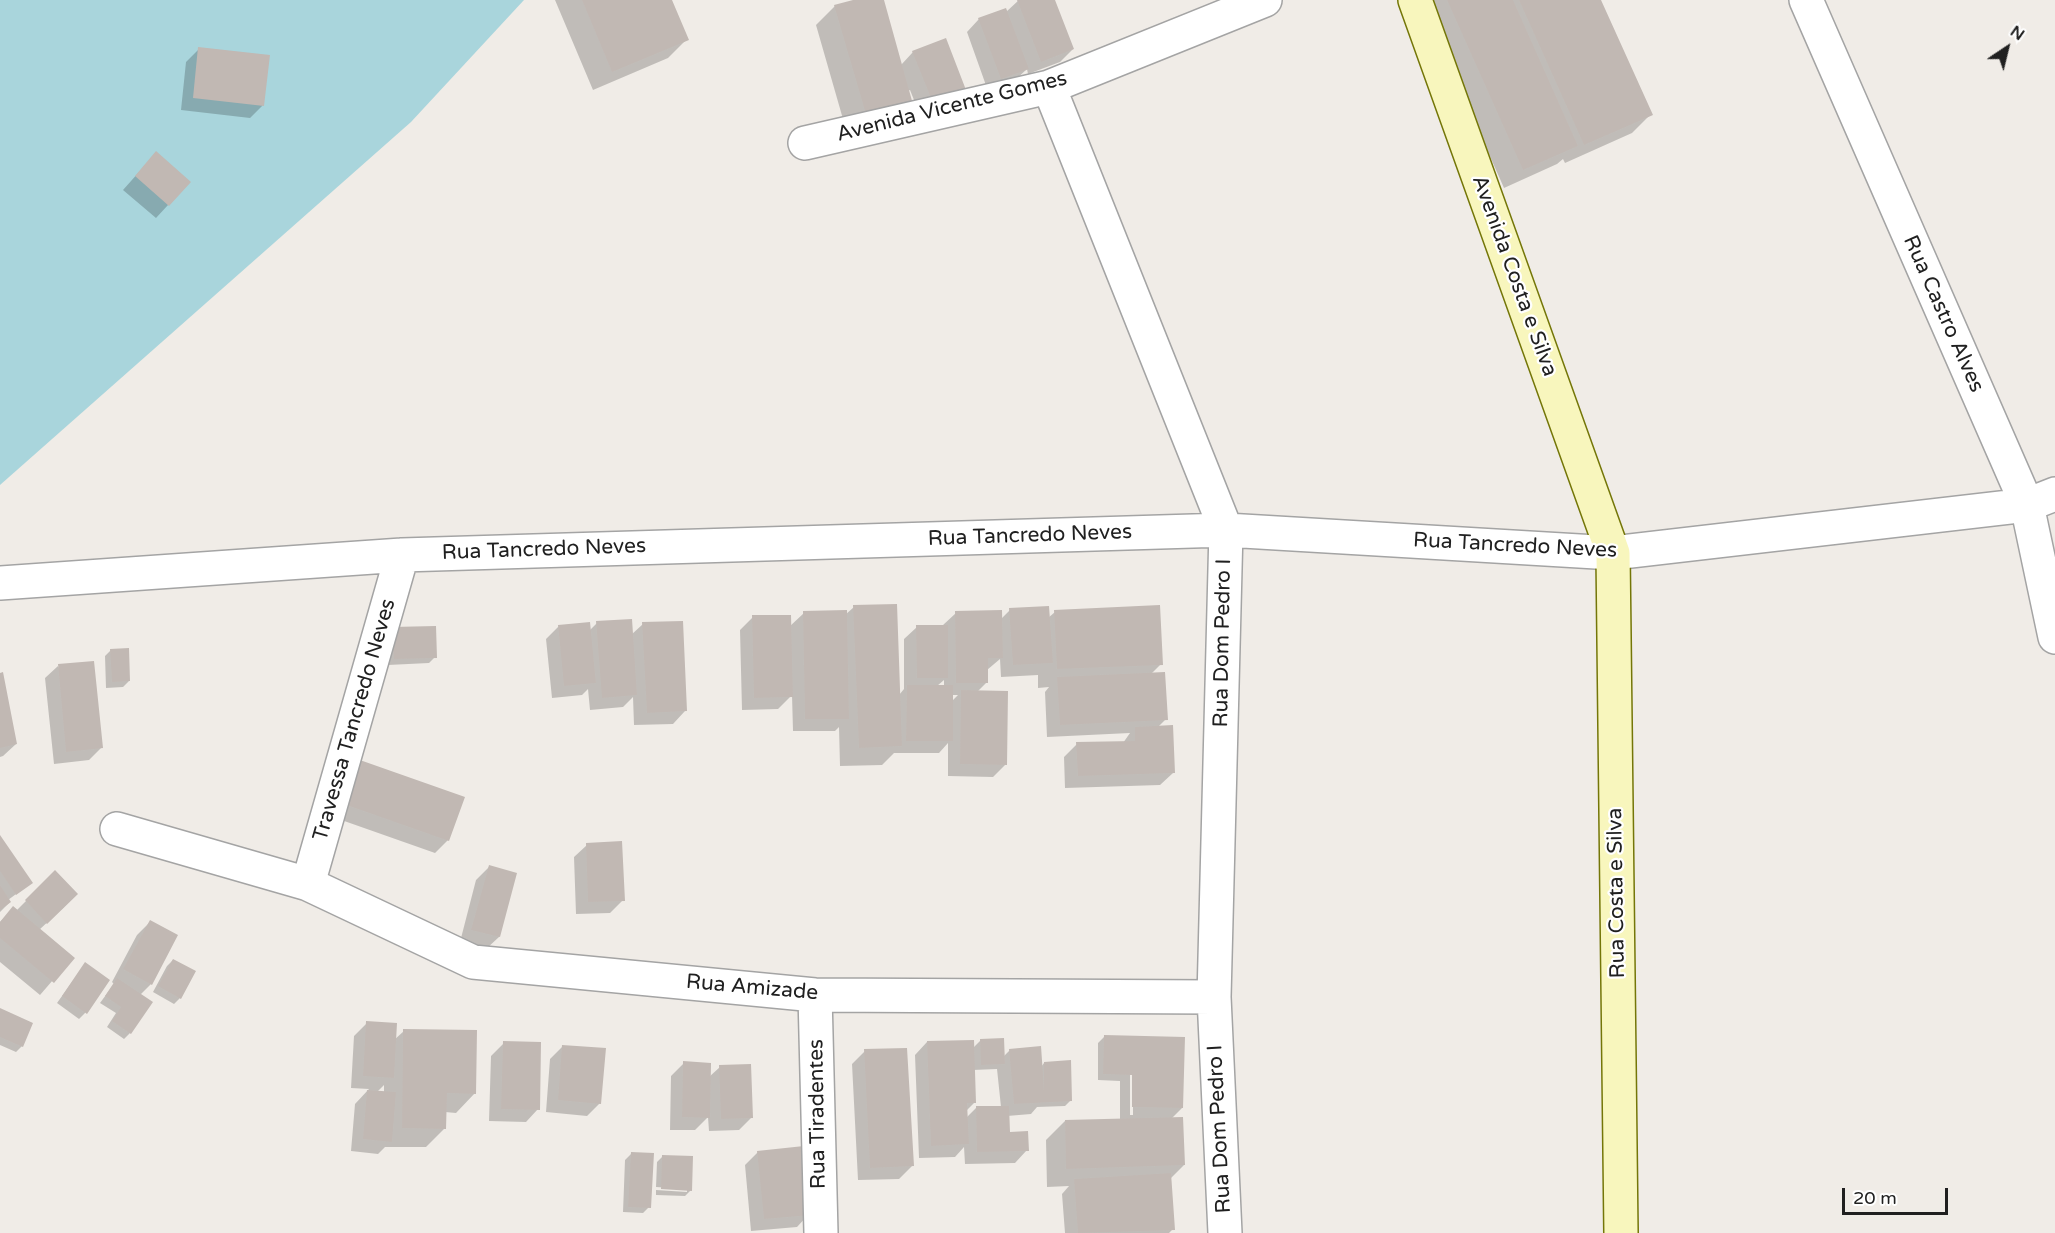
<!DOCTYPE html>
<html>
<head>
<meta charset="utf-8">
<style>
  body { margin:0 }
  #map { position:relative; width:2055px; height:1233px; overflow:hidden; background:#f0ece7; font-family:"Varela Round",sans-serif }
  canvas { display:block }
  .north { position:absolute; left:1977px; top:18px; width:60px; height:60px; -webkit-text-stroke:4px #fff; paint-order:stroke; rotate:35deg; font-size:16px; font-weight:700; line-height:24px; text-align:center; color:#202020 }
  .north::after { content:''; display:block; margin:auto; width:21px; height:27px; background:#202020; clip-path:polygon(50% 0,100% 100%,50% 72%,0 100%) }
  .scale { position:absolute; left:1842px; top:1188px; width:106px; height:27px; box-sizing:border-box; border:3px solid #202020; border-top:0; padding-left:8px; font-size:18px; line-height:21px; white-space:nowrap; color:#202020; -webkit-text-stroke:4px #fff; paint-order:stroke }
</style>
</head>
<body>
<div id="map">
<canvas width="2055" height="1233"></canvas>
<div class="north">N</div>
<div class="scale">20 m</div>
</div>
<script>
const ctx = document.querySelector('canvas').getContext('2d');
ctx.lineJoin = 'round';
function paint(path, color) { ctx.fillStyle = color; ctx.fill(path, 'evenodd'); }
function strokePath(path, color, width, dash) { ctx.strokeStyle = color; ctx.lineWidth = width; ctx.lineCap = dash ? 'butt' : 'round'; ctx.setLineDash(dash || []); ctx.stroke(path); }
function drawText(font, color, halo, rows, align = 'center') {
  ctx.font = font + ' "Varela Round",sans-serif'; ctx.lineWidth = 4.5; ctx.setLineDash([]); ctx.textBaseline = 'middle'; ctx.strokeStyle = halo; ctx.fillStyle = color; for (const [text, x, y, turn = 0] of rows) {
    ctx.save(); ctx.translate(x, y); ctx.rotate((+turn || 0) * Math.PI / 180); ctx.textAlign = isNaN(turn) ? turn : align; if (halo) ctx.strokeText(text, 0, 0); ctx.fillText(text, 0, 0); ctx.restore();
  }
}
paint(new Path2D(`
  M0,0h524l-113,122 -411,363z`), '#a9d5dc');
paint(new Path2D(`
  M555,0h115l17,39 -19,19 -75,32z
  M859,0h23l19,65 12,-13 52,37 -45,26 -10,-25 -2,1 -59,49 -33,-115 19,-19z
  M1019,0h34l20,49 -13,13 -32,12 -1,-5 -13,12 -26,10 -21,-59 12,-13 27,-7z
  M1421,0h179l51,114 -19,19 -67,30 -2,-4 -6,5 -53,24z
  M199,49l64,56 -13,13 -69,-8 5,-48z
  M156,153l12,52 -12,13 -33,-28z
  M854,607l45,88 5,-6v-50l13,-12 26,-2 13,-12 45,6 9,-9 38,8 7,-6 106,52 -10,10 15,45 -8,8 15,46 -13,12 -95,3 -1,-31 13,-13 46,-1 7,-10 -83,4 -2,-45 4,-5 -11,1v-13l-37,2 -1,-18 -13,11v12l-10,10 29,72 -13,13 -45,-1v-33l-9,10h-45l-12,12 -42,1 -1,-39 -4,4h-42l-1,-36 -14,14 -36,1 -2,-80 13,-13 36,10 15,-14 41,2zM944,680v6h-7zM951,695h7l-7,7z
  M597,623l34,12 12,-11 42,87 -12,13 -39,1 -1,-28 -10,10 -33,3 -2,-21 -6,6 -30,3 -6,-59 13,-13 31,4z
  M387,635l48,22 -6,6 -41,2z
  M111,650l18,31 -6,6 -17,1 -1,-32z
  M58,666l43,82 -12,12 -35,4 -9,-86z
  M0,675l16,69 -13,12 -3,1z
  M357,760l91,80 -13,13 -105,-37z
  M0,838l31,45 -23,17 2,2 -10,10z
  M587,845l36,55 -13,13 -34,1 -2,-57z
  M489,867l26,7 -16,63 -13,12 -26,-7 16,-62z
  M55,872l9,35 -25,23 33,28 -32,37 -40,-33v-40l13,-14 3,3z
  M150,922l1,62 -11,11 -10,38 -6,6 -17,-12 9,-14 -16,-10 14,-19 -2,-2 25,-47z
  M173,960l7,38 -6,6 -21,-12 14,-26z
  M85,964v49l-6,6 -22,-16z
  M0,1010l22,36 -6,6 -16,-7z
  M367,1023l27,17 10,-9 71,62 -19,20 -11,-1v16l-19,19h-41l-7,7 -27,-3 4,-47 14,-15 -18,-1 3,-52zM384,1085v8l-7,-1z
  M1104,1037l78,71 -11,11 13,46 -14,14 3,50 -4,4h-104l-3,-39 7,-8 -22,1 -1,-47 19,-19 55,-1v-39l-22,-1v-37zM1133,1072v43h-3v-40z
  M981,1040l23,16 6,-6 31,17 3,-4 27,37 -6,6 -28,1 -6,7 -24,2 1,18 19,16 -12,13 -50,1 -1,-17 -9,10 -36,1 -4,-103 12,-13 46,6zM997,1069l4,38 -25,1 -10,10v-7l9,-9 -2,-32z
  M504,1043l34,66 -12,13 -37,-1 2,-65z
  M563,1046l37,57 -13,13 -41,-4 4,-53z
  M865,1051l47,115 -13,13 -41,1 -6,-116z
  M684,1063l25,14 11,-10 32,50 -13,13 -30,1 -1,-14 -13,13h-25l1,-54z
  M758,1152l51,62 -12,13 -46,4 -6,-66z
  M631,1154l18,53 -6,6 -20,-1 2,-52z
  M663,1156l28,34 -6,6 -29,-1v-5l31,2v-3l-31,-2 1,-25z`), '#0003');
paint(new Path2D(`
  M582,0h90l17,40 -77,32z
  M853,0h31l30,108 -46,13 -34,-116z
  M1017,0h38l19,49 -33,13z
  M1447,0h66l65,146 -55,24z
  M1519,0h82l52,115 -69,30z
  M1006,8l23,61 -28,10 -23,-61z
  M946,38l20,52 -33,13 -21,-52z
  M198,47l72,8 -6,51 -71,-8z
  M156,151l35,31 -22,24 -34,-30z
  M897,604l5,142 -43,2 -6,-143z
  M1160,605l3,60 -106,4 -3,-59z
  M1049,606l4,57 -40,2 -4,-57z
  M847,610l2,109h-44l-2,-108z
  M1002,610l1,48h-15v25h-32l-1,-72z
  M752,615h39l2,82 -39,1z
  M632,619l5,76 -35,3 -6,-77z
  M683,621l4,90 -40,2 -5,-91z
  M590,622l6,61 -32,3 -6,-61z
  M916,625h32v53h-31z
  M436,626l1,32 -43,1 -2,-32z
  M129,648l1,33 -18,1 -2,-33z
  M94,661l9,87 -37,4 -8,-88z
  M3,672l14,72 -17,4v-75z
  M1165,672l3,48 -108,5 -3,-48z
  M907,685h46v56h-47z
  M961,690l47,1 -1,74 -47,-1z
  M1173,725l2,48 -97,3 -2,-34 59,-1v-14z
  M357,759l108,38 -16,44 -108,-38z
  M0,835l33,48 -17,12 -16,-24z
  M622,841l3,60 -37,1 -2,-59z
  M489,865l28,8 -17,64 -29,-7z
  M55,870l23,24 -31,30 -22,-24z
  M0,885l11,17 -11,8z
  M13,906l62,52 -21,25 -54,-45v-16z
  M150,920l28,15 -26,50 -29,-16z
  M173,959l23,12 -15,28 -23,-13z
  M85,962l25,18 -23,34 -25,-18z
  M117,978l36,24 -22,32 -19,-13 9,-14 -16,-11z
  M0,1008l33,15 -10,24 -23,-10z
  M366,1021l31,2 -3,55 -31,-2z
  M403,1029l74,1 -1,64 -29,-1 -1,36 -44,-1z
  M1104,1035l81,2 -2,71 -51,-1v-32l-29,-1z
  M1004,1038l1,26 -24,1 -1,-26z
  M974,1040l2,63h-9l2,41 -38,2 -4,-105z
  M503,1041l38,1 -1,68 -39,-1z
  M562,1045l44,3 -5,56 -43,-4z
  M1041,1046l3,44v-28l27,-2 1,41 -58,3 -5,-55z
  M907,1048l7,118 -44,2 -6,-119z
  M683,1061l28,2 -1,55 -28,-1z
  M751,1064l2,54 -32,1 -2,-54z
  M367,1090l29,2 -4,50 -29,-3z
  M976,1106h33l1,26 18,-1 1,20 -52,1z
  M1183,1117l2,48 -119,4 -1,-49z
  M804,1146l7,69 -47,4 -7,-68z
  M631,1152l23,1 -3,55 -23,-1z
  M662,1155l31,1 -1,35 -31,-2z
  M1171,1173l4,57 -97,3 -4,-54z`), '#c1b8b3');
const street = new Path2D(`
  M1806,0l221,505 28,132
  M1049,87l177,443 -12,467 11,236
  M805,143l244,-56 216,-87
  M0,583l402,-28 824,-25 387,23 414,-48 28,-11
  M117,829l191,55 165,78 342,33 399,2
  M308,884l94,-329
  M815,995l6,238`);
const secondary = new Path2D(`
  M1415,0l198,553 8,680`);
strokePath(street, '#a4a4a4', 36);
strokePath(secondary, '#747608', 36);
strokePath(street, '#fff', 33);
strokePath(secondary, '#f8f6bd', 33);
drawText('21px', '#202020', '#fff', [
  ["Avenida Vicente Gomes",952,107,-14],
  ["Avenida Costa e Silva",1514,276,70],
  ["Rua Castro Alves",1943,314,66],
  ["Rua Tancredo Neves",1030,536,-2],
  ["Rua Tancredo Neves",1515,546,3],
  ["Rua Tancredo Neves",544,550,-2],
  ["Rua Dom Pedro I",1223,643,-89],
  ["Travessa Tancredo Neves",355,720,-74],
  ["Rua Costa e Silva",1617,893,-91],
  ["Rua Amizade",752,988,5],
  ["Rua Tiradentes",818,1114,-91],
  ["Rua Dom Pedro I",1220,1129,-93]
]);
</script>
</body>
</html>
